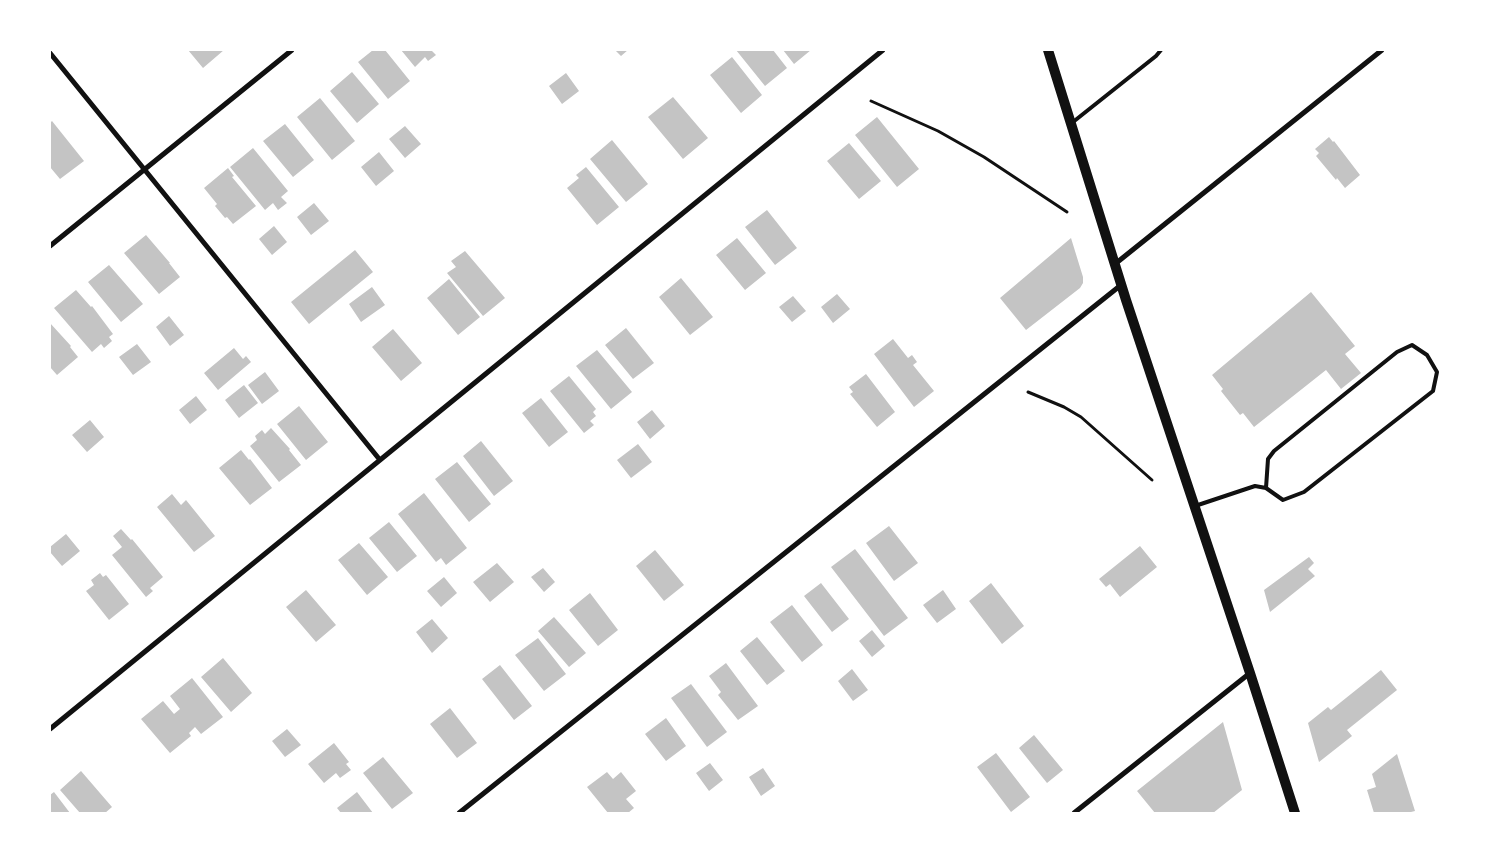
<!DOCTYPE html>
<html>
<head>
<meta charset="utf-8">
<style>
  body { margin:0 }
  #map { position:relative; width:1494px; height:863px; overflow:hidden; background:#fff; font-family:Bitter,serif }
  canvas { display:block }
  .frame { position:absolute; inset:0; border:51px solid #fff; pointer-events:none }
</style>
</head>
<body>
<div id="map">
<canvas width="1494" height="863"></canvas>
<div class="frame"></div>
</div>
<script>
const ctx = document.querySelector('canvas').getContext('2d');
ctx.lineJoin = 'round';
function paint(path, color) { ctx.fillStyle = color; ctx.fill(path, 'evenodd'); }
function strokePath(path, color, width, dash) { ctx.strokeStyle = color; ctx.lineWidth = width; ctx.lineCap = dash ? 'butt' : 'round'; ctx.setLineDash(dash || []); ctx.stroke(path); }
paint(new Path2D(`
  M188,50h36l-21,18z
  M373,50h12l25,31 -22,18 -30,-37z
  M401,50h33l-2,1 4,4 -8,6 -3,-4 -10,10z
  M615,50h13l-7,6z
  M736,50h37l14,18 -22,18z
  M783,50h28l-17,14z
  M732,57l30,38 -21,18 -31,-38z
  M352,72l27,32 -22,19 -27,-32z
  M566,73l13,18 -17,13 -13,-18z
  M673,97l35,41 -25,21 -35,-42z
  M320,98l35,43 -23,19 -35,-43z
  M877,117l42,52 -22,18 -42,-52z
  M52,121l32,40 -24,18 -10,-12v-44z
  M285,124l29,36 -21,17 -30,-36z
  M405,126l16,18 -16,14 -16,-19z
  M1329,137l4,5 1,-1 26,34 -15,13 -8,-10 -1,2 -20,-24 3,-3 -4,-4z
  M612,140l36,44 -22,18 -36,-43z
  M849,143l32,38 -22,18 -32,-38z
  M253,148l35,43 -7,6 6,6 -9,7 -5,-7 -8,7 -35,-43z
  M379,152l15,19 -18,15 -15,-19z
  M586,167l33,40 -22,18 -30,-37 12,-10 -3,-3z
  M228,168l6,8 -2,1 24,29 -23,18 -6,-7 -2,1 -10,-12 2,-2 -13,-16z
  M314,203l15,18 -18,14 -14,-18z
  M767,210l30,38 -22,17 -30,-38z
  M274,226l13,16 -15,13 -13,-16z
  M146,235l24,28h-1l11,14 -21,17 -35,-41z
  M737,238l29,35 -21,17 -29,-35z
  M1071,238l12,39v6l-3,5 -54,42 -26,-32z
  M355,250l18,22 -64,52 -18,-22z
  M465,251l40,47 -22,18 -36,-43 9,-6 -5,-6z
  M109,265l34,39 -22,18 -33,-40z
  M681,278l32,39 -23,18 -31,-38z
  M449,279l31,38 -22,18 -31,-37z
  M372,287l13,18 -24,17 -12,-18z
  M76,290l15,17 1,-1 21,28 -4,3 3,4 -8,7 -3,-4 -9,8 -38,-44z
  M1311,292l44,54 -10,8 16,19 -20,16 -15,-19 -72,57 -11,-14 -3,2 -19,-24 2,-2 -11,-14z
  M837,294l13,15 -17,14 -12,-16z
  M793,296l13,15 -14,11 -13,-15z
  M169,316l15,19 -14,11 -14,-19z
  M50,323l21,23 -1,1 8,10 -21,18 -7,-8z
  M626,328l28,35 -21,16 -28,-34z
  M393,329l29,34 -21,18 -29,-34z
  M893,339l15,19 4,-3 5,7 -4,3 21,26 -20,16 -40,-53z
  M137,344l14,18 -18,13 -14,-18z
  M234,348l9,11 3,-3 5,6 -33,28 -14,-17z
  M597,350l35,42 -21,17 -35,-43z
  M265,372l14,19 -17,13 -14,-19z
  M866,374l29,38 -18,15 -27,-33 3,-2 -4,-5z
  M569,376l27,33 -3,3 3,4 -6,5 4,4 -10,8 -34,-42z
  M244,385l14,18 -19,15 -14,-18z
  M196,396l11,14 -17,14 -11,-14z
  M541,398l27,34 -19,15 -27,-34z
  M299,406l29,36 -22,18 -29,-36z
  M652,410l13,16 -15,13 -13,-17z
  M90,420l14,17 -17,15 -15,-17z
  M271,428l19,21 -1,1 12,15 -22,17 -29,-36 7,-6 -2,-4 7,-6 3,4z
  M481,441l32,40 -19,15 -31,-40z
  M638,444l14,18 -21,16 -14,-18z
  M241,450l8,10 1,-1 22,29 -22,17 -31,-37z
  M457,462l34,42 -22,18 -34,-43z
  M424,493l43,55 -21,17 -5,-7 -5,4 -38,-48z
  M172,494l9,11 5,-5 29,36 -21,16 -37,-45z
  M389,522l28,34 -20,16 -28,-34z
  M889,526l29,37 -24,18 -28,-38z
  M121,529l10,11 1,-1 31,38 -13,11 3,3 -7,6 -34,-42 10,-8 -9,-11z
  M66,534l14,17 -18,15 -12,-14v-5z
  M359,543l29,34 -21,18 -29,-35z
  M1140,546l17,21 -37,30 -10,-13 -4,3 -7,-8z
  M855,549l53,69 -24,18 -53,-69z
  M655,550l29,35 -20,16 -28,-35z
  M1309,557l5,6 -6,6 7,7 -45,36 -6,-22z
  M497,563l17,19 -24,20 -17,-20z
  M543,568l12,14 -11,10 -13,-15z
  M100,573l3,4 3,-2 23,29 -20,16 -23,-29 8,-6 -3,-5z
  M444,577l13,16 -16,14 -14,-16z
  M821,583l28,36 -17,13 -28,-36z
  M991,583l33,43 -22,18 -33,-43z
  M306,590l30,35 -20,17 -30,-35z
  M943,590l13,19 -19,14 -14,-18z
  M590,593l28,37 -20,16 -29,-36z
  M792,605l31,40 -21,17 -32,-40z
  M554,617l32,36 -17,14 -31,-36z
  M432,619l16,19 -16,15 -16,-21z
  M872,630l13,16 -13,11 -13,-16z
  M757,637l28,34 -18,14 -27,-34z
  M538,638l28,36 -22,17 -29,-36z
  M223,658l29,35 -21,19 -30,-35z
  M726,663l32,43 -20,14 -20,-25 3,-3 -12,-16z
  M500,665l32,41 -18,14 -32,-41z
  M852,669l16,21 -15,11 -15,-20z
  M1381,670l16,20 -50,40 5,6 -33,26 -11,-39 20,-16 3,3z
  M192,678l31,39 -22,17 -6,-7 -6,6 2,3 -21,17 -29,-34 22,-18 11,13 6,-5 -10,-13z
  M691,684l36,48 -20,15 -36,-49z
  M450,708l27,35 -20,15 -27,-34z
  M666,718l20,28 -20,15 -21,-27z
  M1223,722l19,68 -29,23h-58l-18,-22z
  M287,729l14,16 -16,12 -13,-16z
  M1034,735l29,35 -16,13 -28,-35z
  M334,743l15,19 -3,2 5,6 -11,8 -4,-5 -12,10 -16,-19z
  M996,753l34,44 -19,15 -34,-45z
  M1397,754l18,57 -8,2h-33l-7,-23 9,-3 -4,-13z
  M383,757l30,36 -21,16 -29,-36z
  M710,763l13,17 -14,11 -13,-18z
  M763,768l12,18 -14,10 -12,-19z
  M81,771l31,36 -7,6h-25l-20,-23z
  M607,772l6,7 8,-7 15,19 -10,8 8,9 -6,5h-20l-21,-26z
  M54,792l16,21h-20v-18z
  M357,792l16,21h-32l-4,-5z`), '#c4c4c4');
strokePath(new Path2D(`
  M871,101l67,30 46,26 83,55
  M1028,392l36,15 17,10 71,63`), '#111', 3);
strokePath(new Path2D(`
  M1073,122l83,-66 5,-6
  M1195,506l60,-20 11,2 17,12 21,-8 129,-101 4,-19 -10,-17 -15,-10 -15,7 -123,99 -6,8 -2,29`), '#111', 4);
strokePath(new Path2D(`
  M50,53l330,407
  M50,246l242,-196
  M1115,264l267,-214
  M50,729l833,-679
  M459,813l662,-528
  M1074,813l176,-140`), '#111', 5);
strokePath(new Path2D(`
  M1048,50l78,250 124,373 45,140`), '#111', 10);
</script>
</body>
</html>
